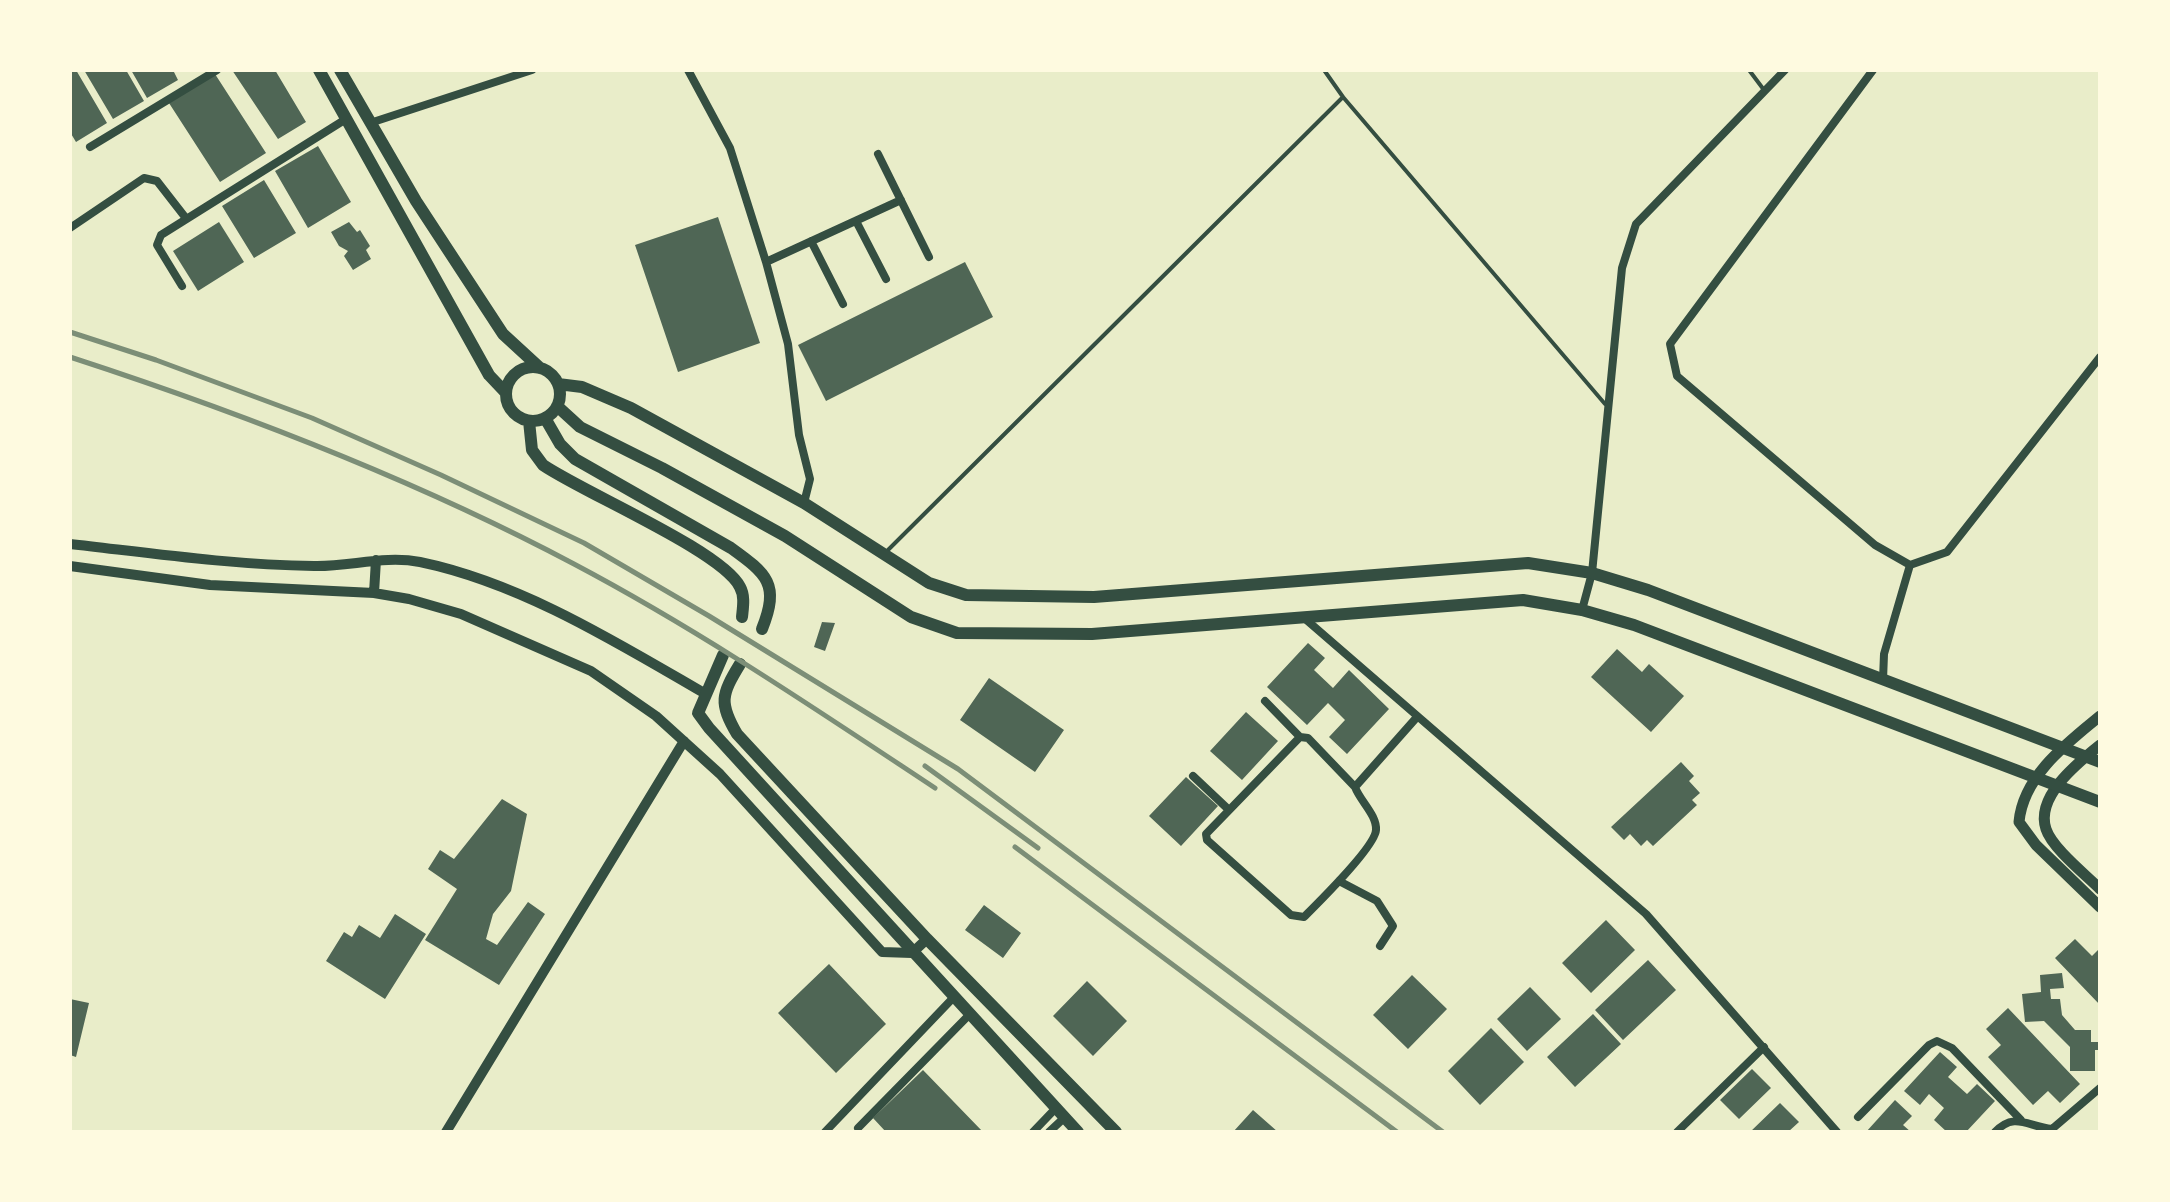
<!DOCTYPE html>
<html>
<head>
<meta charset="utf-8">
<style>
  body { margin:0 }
  #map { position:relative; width:2170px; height:1202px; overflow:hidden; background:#e9edc9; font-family:"IBM Plex Serif",serif }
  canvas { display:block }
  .frame { position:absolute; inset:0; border:72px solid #fefae0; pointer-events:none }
</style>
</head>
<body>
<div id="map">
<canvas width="2170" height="1202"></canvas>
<div class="frame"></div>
</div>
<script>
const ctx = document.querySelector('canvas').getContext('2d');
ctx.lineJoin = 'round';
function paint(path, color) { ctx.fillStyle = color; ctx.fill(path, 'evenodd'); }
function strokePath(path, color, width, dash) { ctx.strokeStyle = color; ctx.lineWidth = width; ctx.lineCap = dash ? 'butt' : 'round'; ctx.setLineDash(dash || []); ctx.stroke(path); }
paint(new Path2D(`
  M70,70h6l31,53 -31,19 -6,-10z
  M84,70h42l18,31 -31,18z
  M131,70h42l5,10 -31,18z
  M232,70h43l31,52 -28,17z
  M215,74l51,79 -46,29 -51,-79z
  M318,146l33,56 -43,26 -33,-57z
  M264,180l32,53 -42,25 -32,-52z
  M718,217l42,126 -82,29 -43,-127z
  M219,222l25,40 -46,29 -25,-40z
  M349,222l8,10 3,-2 10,16 -4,4 5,9 -18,11 -9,-14 4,-5 -9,-5 -8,-14z
  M965,262l28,55 -167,84 -28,-56z
  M822,622l13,1 -10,28 -11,-4z
  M1308,643l17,15 -11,12 19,18 16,-18 40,39 -42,45 -18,-17 16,-17 -17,-17 -21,22 -40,-38z
  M1617,649l25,23 7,-8 35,32 -33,36 -60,-55z
  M989,678l75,52 -29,42 -75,-52z
  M1246,712l32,29 -36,39 -32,-29z
  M1681,762l13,14 -5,5 11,12 -8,7 5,5 -44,41 -6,-6 -6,6 -11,-12 -6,6 -13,-13z
  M1186,777l32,29 -37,40 -32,-30z
  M502,799l25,15 -16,77 -18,23 -7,25 11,6 31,-43 17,12 -46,71 -74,-45 32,-51 -29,-20 12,-19 14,9z
  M984,905l37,28 -18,25 -38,-28z
  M395,914l31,20 -41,65 -59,-38 18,-29 8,5 7,-12 21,13z
  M1606,920l29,30 -44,43 -29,-30z
  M2075,939l17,17 8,-8v57l-45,-47z
  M1648,960l28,30 -53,50 -28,-30z
  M829,964l57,60 -50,49 -58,-60z
  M2062,973l2,15 -14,1 1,10h9l2,16 13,15h16v12h9v8h-5v21h-25v-24l-26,-26 -19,1 -3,-28 19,-2 -1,-17z
  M1412,975l35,34 -39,40 -35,-34z
  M1087,981l40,40 -34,35 -40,-40z
  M1530,987l31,32 -34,32 -30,-32z
  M70,999l19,4 -13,54 -6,-2z
  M2008,1008l72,76 -20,19 -12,-12 -15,14 -45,-48 13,-12 -15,-16z
  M1593,1014l28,30 -46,43 -28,-30z
  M1491,1028l33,34 -44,43 -32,-34z
  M1940,1052l17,15 -9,10 19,17 10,-10 18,17 -29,31h-19l-13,-12 10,-12 -15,-14 -9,11 -16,-14z
  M1752,1069l19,19 -32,31 -19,-19z
  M923,1070l60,62h-97l-13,-14z
  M1895,1100l17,16 -9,9 8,7h-45z
  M1780,1103l19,19 -11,10h-38z
  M1253,1110l25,22h-45z`), '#4f6655');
strokePath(new Path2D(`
  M1324,70l19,27
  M1749,70l15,20
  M888,550l455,-453 262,307`), '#344e41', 4);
strokePath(new Path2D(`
  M688,70l42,78 36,114 22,82 11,91 11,44 -6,24
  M1873,70l-203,274 7,32 198,169 35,20 37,-13 153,-195
  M370,123l162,-53
  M90,147l127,-77
  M878,154l51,103
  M856,221l30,58
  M70,228l74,-50 13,3 28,36
  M811,241l32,63
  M766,262l135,-62
  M182,286l-25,-41 4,-10 185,-116
  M1582,610l10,-37 30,-305 14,-44 149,-154
  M1303,617l343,297 191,218
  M1883,680l1,-26 26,-89
  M1265,701l35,36 8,1 47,49 62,-70
  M1300,737l-94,97 1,6 84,75 13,2c14,-14 71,-70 72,-87 1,-15 -16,-29 -21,-43
  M1193,776l35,33
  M1339,881l38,20 16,25 -13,20
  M1858,1117l71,-72 8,-4 15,7 69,72
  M858,1128l111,-113
  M825,1132l128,-134
  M1033,1132l22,-23
  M1049,1132l15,-14
  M1677,1132l87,-85
  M1995,1132c20,-21 33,-5 57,-3l48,-41`), '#344e41', 8);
strokePath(new Path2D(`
  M70,544c80,9 163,21 244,22 35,1 70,-11 106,-4 101,21 196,80 284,131
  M70,566l140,19 164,8 35,6 52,15 130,57 65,45 64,58 162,178 30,1 15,-14
  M374,593l2,-33
  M446,1132l238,-391`), '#344e41', 10);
strokePath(new Path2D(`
  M2100,716c-33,27 -77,60 -81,106l17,23 64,62
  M2100,745c-21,17 -65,51 -54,84 6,19 40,46 54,60`), '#344e41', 11);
strokePath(new Path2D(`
  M319,70l170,305 17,18
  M340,70l76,131 87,133 37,34
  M506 394a27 27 0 1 1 54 0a27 27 0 1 1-54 0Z
  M558,384l24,3 49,21 173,95 125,80 37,12 128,2 434,-34 64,10 56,17 452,172
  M557,406l23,21 82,41 123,68 126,81 46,16 135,1 431,-34 59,10 52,15 466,177
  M545,418l15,26 15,15 156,89c36,26 49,36 31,81
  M529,421l3,29 11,15c41,28 179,86 197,122 5,9 3,20 2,30
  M723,655l-25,58 11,15 369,404
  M740,664c-19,31 -21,39 -3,70l190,205 189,193`), '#344e41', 12);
strokePath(new Path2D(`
  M70,332l86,28 156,58 129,57 143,68 125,73 249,153 485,363
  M70,357c172,56 344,122 504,207 125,66 243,146 361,224
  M925,766l113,82
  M1015,847l382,285`), '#7c8e77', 5);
</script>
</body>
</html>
